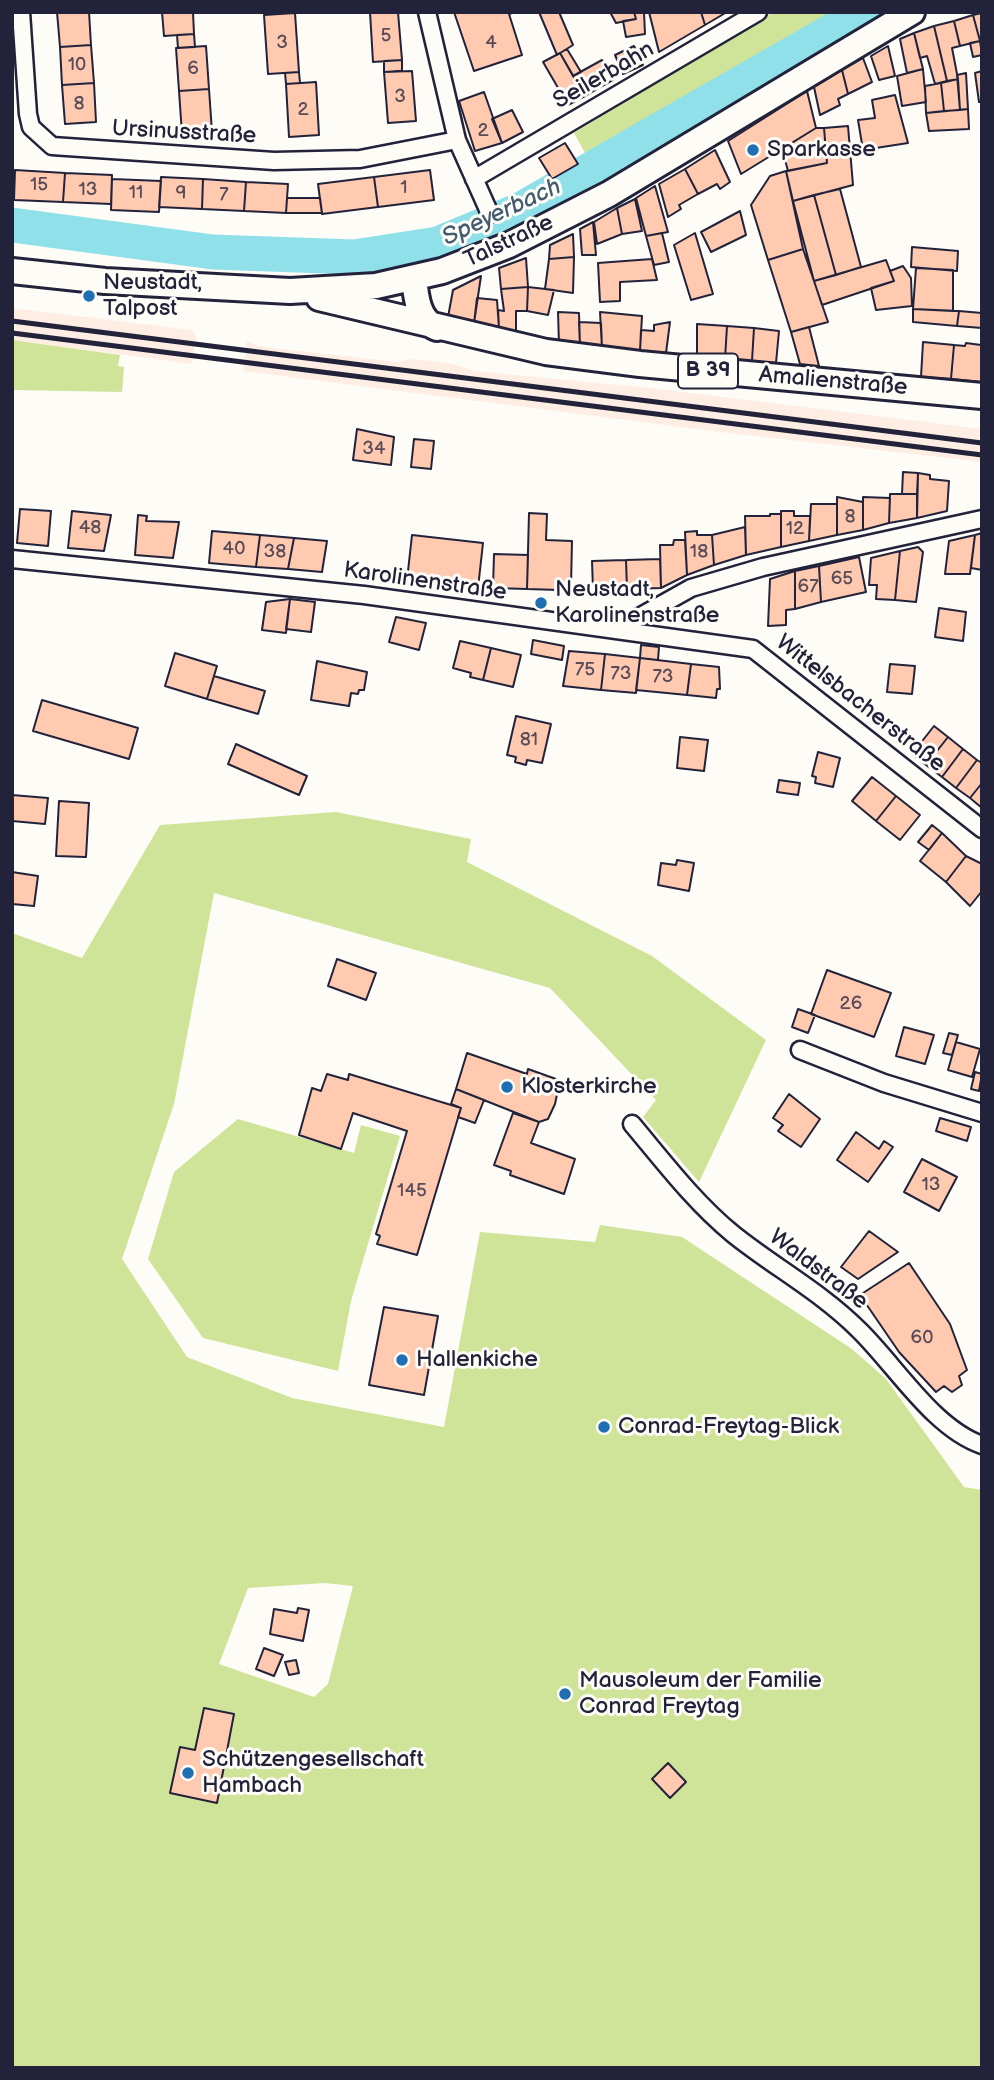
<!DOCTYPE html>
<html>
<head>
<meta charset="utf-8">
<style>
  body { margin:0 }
  #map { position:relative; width:994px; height:2080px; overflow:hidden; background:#fdfcf7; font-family:"Balsamiq Sans",sans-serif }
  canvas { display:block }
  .frame { position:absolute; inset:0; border:14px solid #22223b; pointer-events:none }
</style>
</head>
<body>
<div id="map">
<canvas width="994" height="2080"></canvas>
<div class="frame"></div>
</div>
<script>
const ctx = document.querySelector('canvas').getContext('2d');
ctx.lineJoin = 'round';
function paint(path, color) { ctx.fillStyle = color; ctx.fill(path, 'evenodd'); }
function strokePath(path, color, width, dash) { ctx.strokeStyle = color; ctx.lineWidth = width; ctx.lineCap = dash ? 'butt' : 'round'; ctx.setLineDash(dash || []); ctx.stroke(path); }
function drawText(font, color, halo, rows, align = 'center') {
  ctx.font = font + ' "Balsamiq Sans",sans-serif'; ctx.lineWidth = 6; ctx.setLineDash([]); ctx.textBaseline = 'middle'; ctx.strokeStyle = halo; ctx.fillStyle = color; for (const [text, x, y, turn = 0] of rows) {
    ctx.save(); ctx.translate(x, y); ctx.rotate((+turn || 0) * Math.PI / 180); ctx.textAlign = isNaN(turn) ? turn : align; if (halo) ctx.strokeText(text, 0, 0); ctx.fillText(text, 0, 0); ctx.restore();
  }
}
paint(new Path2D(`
  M12,308l180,22 4,5 -4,29 -180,-24z
  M247,341l10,5 33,4 108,12 15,-3 40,5 22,7 184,18 323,40v33l-270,-31 -469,-60z`), '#feede2');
paint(new Path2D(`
  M774,12h77l-261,150 -16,-29z
  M12,340l108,15 -2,11 6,1 -2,25 -110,-2z
  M336,812l135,27 -4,23 185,94 114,84 -67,142 -56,-65 13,-17 -106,-112 -336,-95 -40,211 -52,155 65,98 105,41 152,29 36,-195 115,10 5,-17 82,12 170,112 34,30 78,108 18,3v578h-970v-1135l70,25 78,-133zM325,1583l28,3 -25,98 -14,13 -95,-33 29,-76z
  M238,1119l116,34 7,-28 39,11 -49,165 -13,70 -135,-33 -55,-79 26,-87z`), '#cfe499');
strokePath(new Path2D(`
  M12,225l201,27 141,5 84,-13 82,-34 345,-198`), '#8fe0e8', 35);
const building = new Path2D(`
  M57,12h32l2,33 -31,2z
  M162,12h31l1,22 -30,2z
  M370,12h28l4,48 -29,2z
  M454,12h61l-6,2 13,41 -48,16z
  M559,12l14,33 -16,10 -18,-43z
  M610,12h24l2,7 -20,4z
  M634,12h10l1,22 -19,3 -3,-16 13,-2z
  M649,12h52l4,13 -46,27z
  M701,12h26l-22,13z
  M295,13l4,59 -31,2 -4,-59z
  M982,13v27l-2,1 -7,-26z
  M973,15l7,26 -20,5 -6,-25z
  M954,21l6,25 -8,2 6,31 -11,2 -13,-55z
  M934,26l13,55 -12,3 -8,-28 -7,2 -6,-25z
  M914,33l9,36 -16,4 -7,-34z
  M194,34l1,13 -17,1 -1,-13z
  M980,41l2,14 -9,2 -3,-14z
  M91,45l3,38 -32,2 -2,-38z
  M206,46l3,43 -30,2 -3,-43z
  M634,46l9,19 -20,9 -8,-19z
  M888,46l7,30 -16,4 -8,-24z
  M567,49l14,23 -8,4 -13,-23z
  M560,53l25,43 -17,9 -25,-43z
  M863,58l9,24 -24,12 -6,-24z
  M402,60v11l-18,1v-11z
  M602,60l11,20 -28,16 -12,-20z
  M923,69l3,33 -24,4 -5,-30z
  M842,70l6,24 -10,5 2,6 -20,10 -6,-28z
  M412,71l4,50 -28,2 -4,-51z
  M982,71v31h-3l-4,-29z
  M299,72l1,11 -14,1 -1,-11z
  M966,73l2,36 -8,1 -3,-35z
  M958,79l2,31 -16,1 -3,-28z
  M316,82l3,53 -30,2 -3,-53z
  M94,83l2,39 -31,2 -3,-39z
  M941,83l3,28 -18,2 -1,-27z
  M209,89l3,43 -30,2 -3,-43z
  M807,91l9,37 -75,46 -13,-33z
  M484,92l18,51 -27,8 -16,-50z
  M895,95l13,48 -45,7 -5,-30 17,-2 -3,-18z
  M968,109l1,20 -40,2 -3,-18z
  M512,110l11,22 -21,11 -10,-24z
  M848,126l5,59 -60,16 -7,-30 41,-8 -3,-35z
  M816,128h8l3,35 -39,8 -6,-22z
  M565,143l13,21 -26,15 -13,-21z
  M715,150l15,32 -10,7 -3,-5 -19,10 -13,-25z
  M685,169l13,25 -19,11 2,4 -13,8 -9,-33z
  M15,170l50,3 -2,29 -49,-2z
  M430,170l4,30 -56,7 -4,-30z
  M786,171l17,78 -35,11 -17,-55 19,-29z
  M65,173l47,2 -1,29 -48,-2z
  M161,177l42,2 -1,30 -43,-2z
  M374,177l4,30 -56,7 -4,-30z
  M112,179l49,2 -2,31 -48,-2z
  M203,179l43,3 -2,29 -42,-2z
  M246,182l42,2 -2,29 -42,-2z
  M655,186l13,46 -22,4 -10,-38z
  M840,189l21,78 -25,8 -22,-80z
  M814,195l22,80 -22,6 -21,-80z
  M287,198h33l2,15h-36z
  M635,199l7,32 -20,3 -5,-26z
  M617,208l5,26 -25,10 -3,-22z
  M740,211l6,24 -35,17 -10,-20z
  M593,222l3,33h-14l-2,-26z
  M662,233l7,29 -15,3 -8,-29z
  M695,233l18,61 -22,6 -17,-55z
  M573,234l1,23 -25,2 1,-14z
  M912,247l46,4 -1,20 -46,-4z
  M803,249l25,73 -37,10 -23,-72z
  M574,257l-1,36 -28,-4 4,-30z
  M526,258l2,29 -27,2 -2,-21z
  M652,259l5,21 -37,2v19l-20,1 -2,-39z
  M886,260l8,21 -72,24 -8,-24z
  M903,266l8,12 1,28 -36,4 -5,-22 23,-7 -4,-10z
  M916,268l37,2v41l-40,-2z
  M481,276l-7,47 -26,-6 5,-27z
  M528,287l26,3 -6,25 -21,-4z
  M528,287l-1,24h-11v22l-17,-5 -1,-18 6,1 -3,-22z
  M477,298l20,2 2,28 -25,-5z
  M913,309l46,2 -2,15 -44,-4z
  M959,311l23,2v15l-25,-2z
  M558,312l21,1 1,33 -21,-1z
  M600,312l42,4 -2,35 -38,-3z
  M579,322l22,1 1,25 -22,-2z
  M670,322l-4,31 -26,-2 1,-21 13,1v-6z
  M697,324l30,2 -2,33 -28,-2z
  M727,326l27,2 -2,33 -27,-2z
  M809,327l10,39 -19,-2 -9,-32z
  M754,328l25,3 -3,32 -24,-2z
  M923,342l31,3 -3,34 -30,-2z
  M966,343l15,2 1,37 -31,-3 3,-34 11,1z
  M357,429l37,8 -3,28 -38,-5z
  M414,439l20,2 -3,28 -20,-2z
  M903,472l15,1 -1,21h-15z
  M918,473l12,2v4l19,2 -2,30 -30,7z
  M890,494h27v24l-28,5z
  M837,497l26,5v28l-26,5z
  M863,497l27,1 -1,25 -26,7z
  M811,504h26v31l-28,6z
  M20,509l31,2 -3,35 -31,-3z
  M72,511l39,4 -7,36 -36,-3z
  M781,511h13v5h16l-1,25 -28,6z
  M529,513l18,1 -1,26 26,1 -1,45h-12v4l-32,-1z
  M770,514h11v33l-35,8 -1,-39h25z
  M138,515l9,1 -1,5 33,1 -6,36 -38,-3z
  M745,527l1,28 -32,10 -2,-30z
  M212,531l48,4 -4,32 -47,-4z
  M697,531v4h15l2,30 -27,10 -2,-43z
  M982,533v37l-11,-2 4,-33z
  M260,535l34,3 -6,31 -32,-2z
  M412,535l71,8 -5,45 -71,-8z
  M975,535l-5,39h-25l4,-33z
  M294,538l33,3 -5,31 -34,-3z
  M674,540h11l2,35 -26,13 -1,-43h13z
  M918,547l5,5 -7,50 -21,-2 5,-49z
  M900,551l-5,49 -19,-1 1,-14h-8l2,-27z
  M494,554l34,1 -1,34 -34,-1z
  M859,557l7,35 -45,10 -2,-36z
  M660,559l1,29 -34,1 -1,-29z
  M626,560l1,29 -34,1 -1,-29z
  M819,566l2,36 -26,7v-38z
  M795,571v38l-9,1v15l-18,1 2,-47z
  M290,599l25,3 -4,30 -25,-3z
  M290,599l-4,34 -24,-3 4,-28z
  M939,608l27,4 -3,29 -28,-4z
  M396,617l30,6 -7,27 -30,-8z
  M533,640l31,6 -2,14 -31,-6z
  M460,641l31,7 -8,32 -13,-3 1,-4 -18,-5z
  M641,645l18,2 -1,13 -18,-2z
  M491,648l30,7 -8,32 -30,-7z
  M569,651l36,3 -4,36 -38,-4z
  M175,653l42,13 -10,33 -42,-13z
  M605,654l35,4 -4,35 -35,-3z
  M640,658l51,6 -4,31 -51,-5z
  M317,661l50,11 -3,18h-5l-1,4 -7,-1 -2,13 -38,-6z
  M691,664l28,3 1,22h-3l-1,9 -29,-3z
  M890,664l25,2 -3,28 -25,-2z
  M214,676l51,15 -7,23 -51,-15z
  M42,700l96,28 -9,31 -96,-28z
  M516,716l35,8 -9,39 -15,-3 -1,5 -11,-3 1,-5 -9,-2z
  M934,726l14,11 -22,28 -14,-11z
  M680,737l28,3 -4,31 -27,-3z
  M948,737l15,12 -21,28 -16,-12z
  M236,744l71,32 -8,19 -71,-31z
  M963,749l14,11 -21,28 -14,-11z
  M818,752l22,6 -7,29 -18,-4 1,-6 -4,-1z
  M977,760l5,3v20l-12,15 -14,-10z
  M872,777l24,19 -20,25 -24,-20z
  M779,780l21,3 -2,12 -21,-3z
  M982,783v25l-12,-10z
  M12,795l36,3 -3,26 -33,-3z
  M896,796l24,19 -20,25 -24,-19z
  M59,801l30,2 -3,54 -30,-1z
  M932,825l10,8 -13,17 -11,-8z
  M942,833l24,23 -20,26 -26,-21z
  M966,856l16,8v27l-12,15 -24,-24z
  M677,860l17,3 -5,28 -31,-6 3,-22 15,2z
  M12,872l26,4 -4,30 -22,-2z
  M337,959l39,14 -10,27 -38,-14z
  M827,970l64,23 -17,44 -63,-23z
  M798,1009l17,6 -7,18 -16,-6z
  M904,1027l30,8 -9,29 -29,-8z
  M949,1033l9,2 -6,20 -9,-2z
  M956,1042l24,7 -8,28 -24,-7z
  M467,1053l60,21 1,-5 28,10 3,6 -4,19 -7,15 -9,3 -83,-33z
  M975,1072l7,2 -3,17 -8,-2z
  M327,1074l21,6 1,-6 112,34 -44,147 -40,-11 3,-8 -4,-2 31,-103 -54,-18 -12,36 -42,-14 13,-47 9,3z
  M456,1089l28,11 -9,23 -17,-6 3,-9 -10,-4z
  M789,1094l31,25 -19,28 -23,-16 5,-6 -10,-7z
  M513,1113l26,9 -8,21 44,16 -11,35 -54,-19 1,-4 -17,-6z
  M940,1118l31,9 -4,14 -31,-10z
  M856,1132l23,17 5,-8 9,6 -25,35 -31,-22z
  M922,1159l35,18 -18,34 -35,-19z
  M869,1231l29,21 -40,27 -17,-12z
  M909,1263l41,61 17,46 -8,6 3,9 -10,7 -8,-6 -8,6 -37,-40 -39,-57z
  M384,1307l54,9 -14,79 -55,-10z
  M298,1608l11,2 -6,31 -33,-7 4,-25 23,4z
  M264,1648l19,7 -9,21 -18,-7z
  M296,1660l3,13 -10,2 -4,-13z
  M204,1708l30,6 -17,89 -47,-10 10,-46 15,3z
  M668,1763l18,19 -16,16 -18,-19z`);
paint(building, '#ffcab0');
strokePath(building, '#22223b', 2);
const street = new Path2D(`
  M21,12l7,102 3,13 21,19 222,15 86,-2 97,-19
  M427,12l30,128 33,74
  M474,179l284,-167
  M12,559l352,36 389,54 229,180
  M616,630l75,-42 72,-21 219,-48
  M800,1050l84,33 98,30
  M632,1124c31,37 63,79 101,110 41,33 88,58 126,96 37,36 74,98 123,115`);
const primary = new Path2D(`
  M12,271l93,10 185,10 86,-5 66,-15 67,-26 100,-51 303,-182
  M414,279c2,18 4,41 23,49
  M319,298l227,54 94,12 342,32`);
strokePath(street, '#22223b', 21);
strokePath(primary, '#22223b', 30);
strokePath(street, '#fdfcf7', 16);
strokePath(primary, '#fdfcf7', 24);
strokePath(new Path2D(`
  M12,321l970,122
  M12,333l970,122`), '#22223b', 5);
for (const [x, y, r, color] of [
  [753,150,7,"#1f6fb2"],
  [89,296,7,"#1f6fb2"],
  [541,603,7,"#1f6fb2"],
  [507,1087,7,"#1f6fb2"],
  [402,1360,7,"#1f6fb2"],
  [604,1427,7,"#1f6fb2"],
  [565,1694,7,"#1f6fb2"],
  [188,1773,7,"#1f6fb2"]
]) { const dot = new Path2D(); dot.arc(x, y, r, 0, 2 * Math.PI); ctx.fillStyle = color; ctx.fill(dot); strokePath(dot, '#fdfcf7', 2.5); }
drawText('19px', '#594c58', null, [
  ["5",386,36],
  ["3",282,43],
  ["4",491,43],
  ["10",77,65],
  ["6",193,69],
  ["3",400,97],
  ["8",79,104],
  ["2",303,110],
  ["2",483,131],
  ["15",39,185],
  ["1",404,188],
  ["13",88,190],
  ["11",136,193],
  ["9",181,194],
  ["7",224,195],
  ["34",374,449],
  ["8",850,517],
  ["48",90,528],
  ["12",795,529],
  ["40",234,549],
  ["38",275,552],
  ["18",699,552],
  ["65",842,579],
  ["67",808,587],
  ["75",585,670],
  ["73",621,674],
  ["73",663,677],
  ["81",529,740],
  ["26",851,1004],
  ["13",931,1185],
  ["145",412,1191],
  ["60",922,1338]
]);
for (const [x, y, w] of [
  [708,371,60]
]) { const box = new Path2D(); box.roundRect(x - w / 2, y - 17.5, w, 35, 5); ctx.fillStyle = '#fdfcf7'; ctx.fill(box); strokePath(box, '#22223b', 2); }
drawText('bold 21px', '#22223b', null, [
  ["B 39",708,371]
]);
drawText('23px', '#22223b', '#fdfcf7', [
  ["Seilerbahn",604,76,-30],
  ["Ursinusstraße",184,133,3],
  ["Talstraße",509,242,-25],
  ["Amalienstraße",833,382,5],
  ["Karolinenstraße",425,582,8],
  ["Wittelsbacherstraße",860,704,38],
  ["Waldstraße",818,1270,37]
]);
drawText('23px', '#22223b', '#fdfcf7', [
  ["Sparkasse",767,150],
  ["Neustadt,",103,283],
  ["Talpost",103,309],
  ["Neustadt,",555,590],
  ["Karolinenstraße",555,616],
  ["Klosterkirche",521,1087],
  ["Hallenkiche",416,1360],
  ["Conrad-Freytag-Blick",618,1427],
  ["Mausoleum der Familie",579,1681],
  ["Conrad Freytag",579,1707],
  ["Schützengesellschaft",202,1760],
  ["Hambach",202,1786]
], 'left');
drawText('italic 24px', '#435b6f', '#fdfcf7', [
  ["Speyerbach",502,213,-25]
]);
</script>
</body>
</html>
